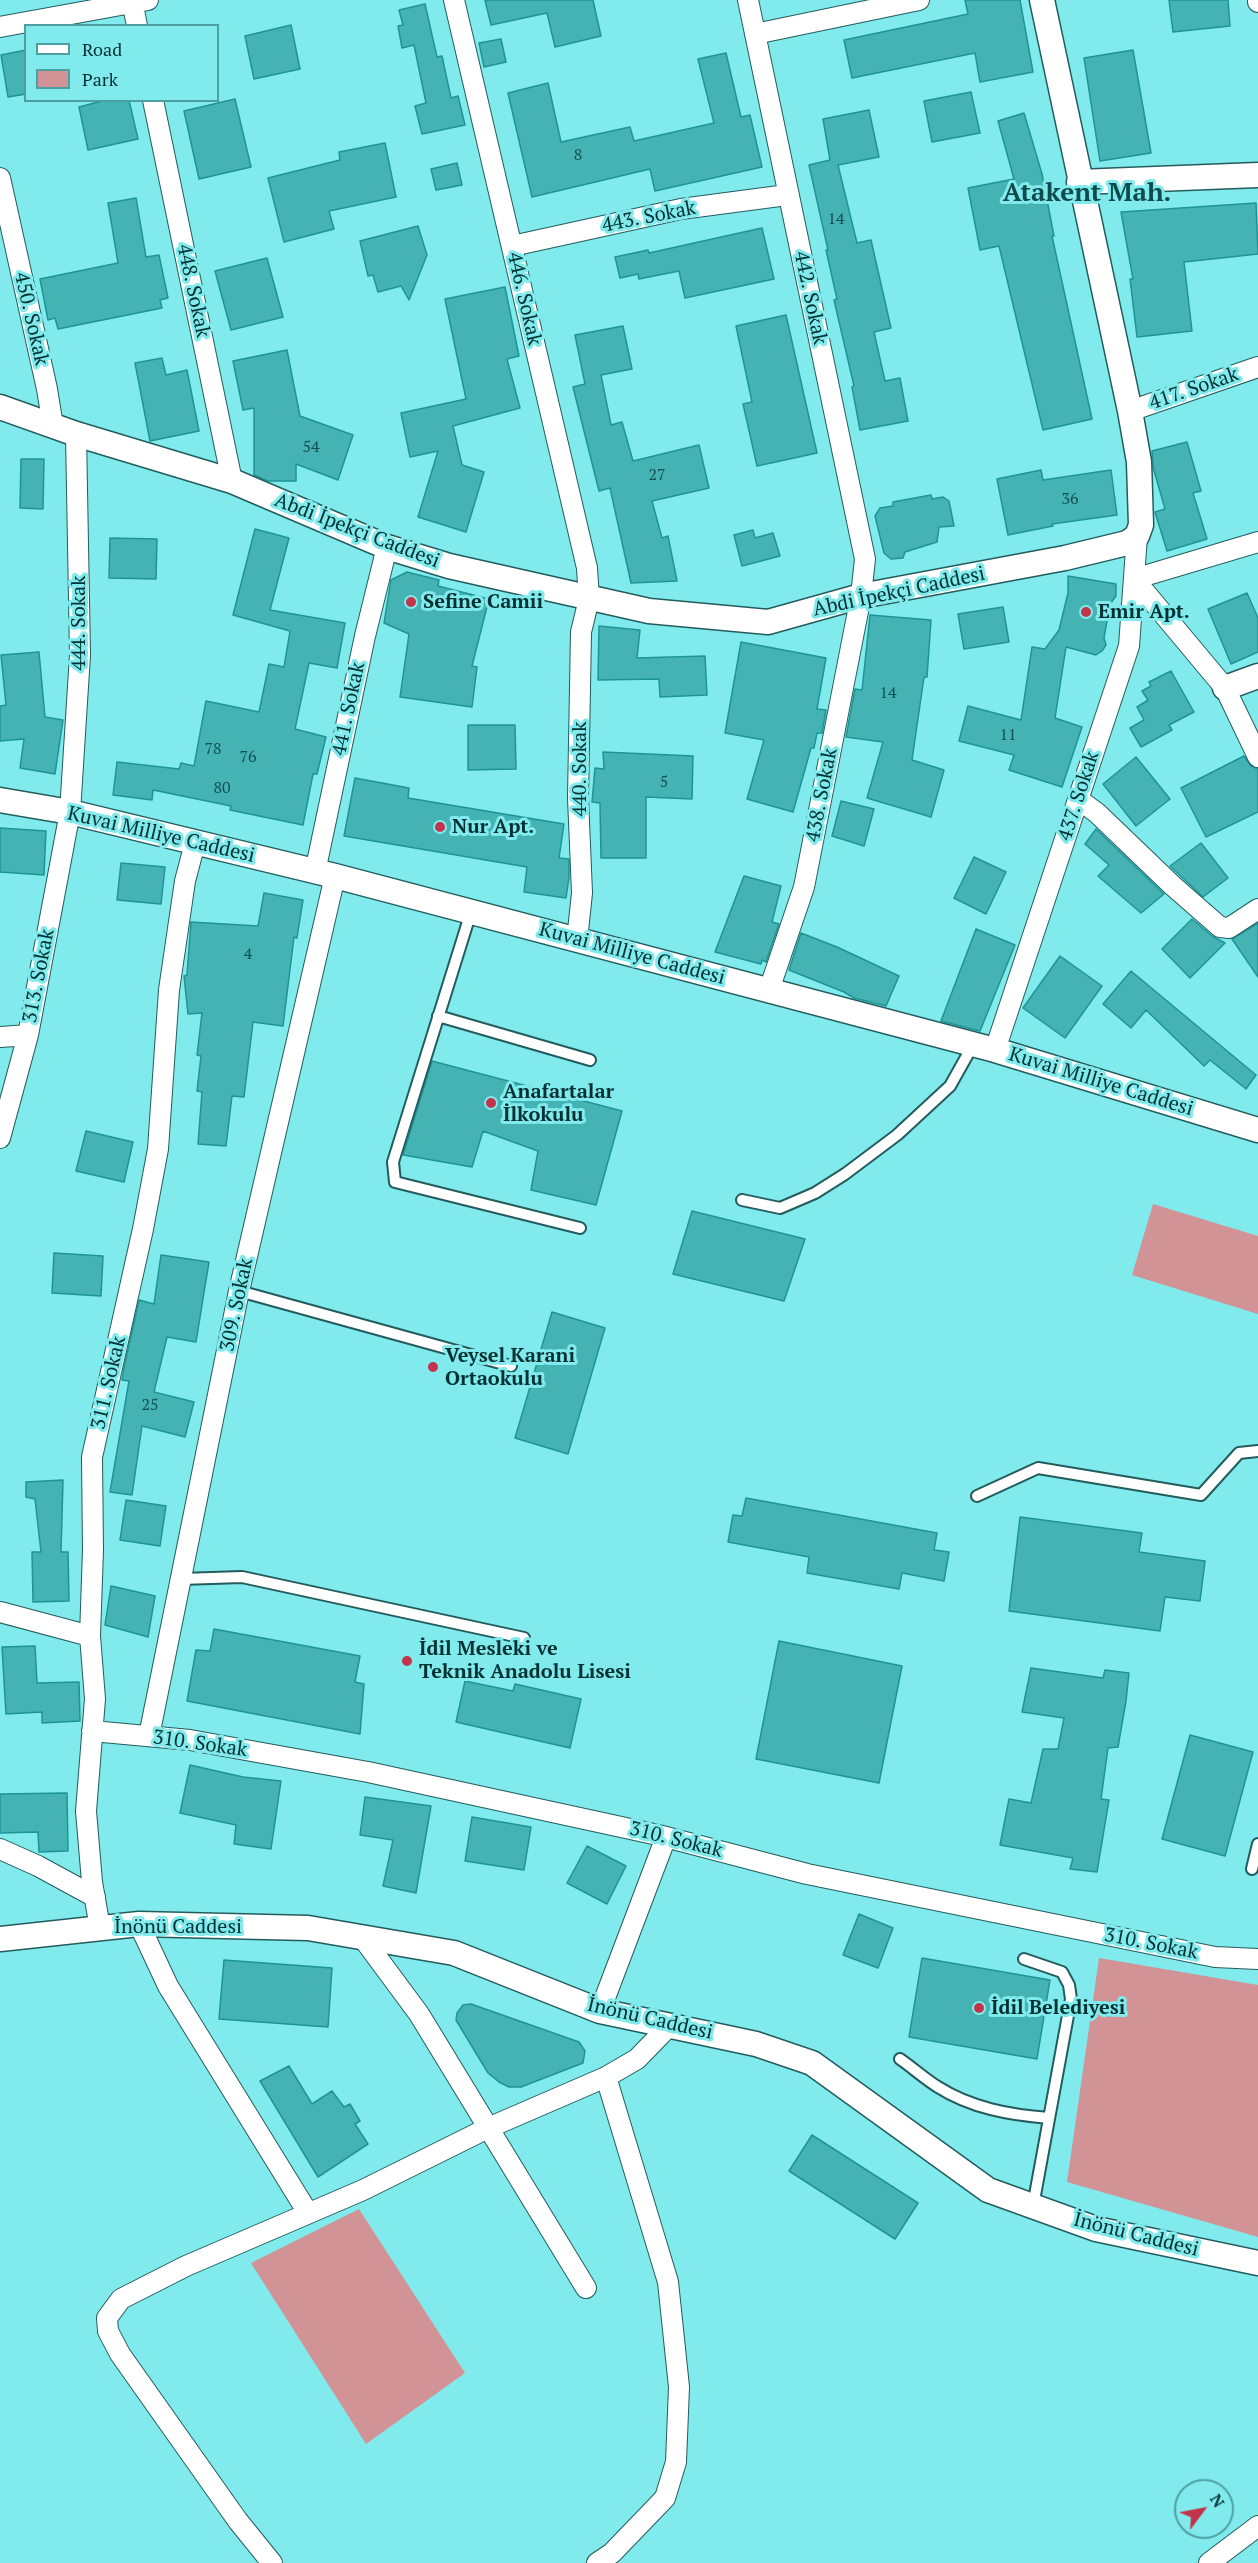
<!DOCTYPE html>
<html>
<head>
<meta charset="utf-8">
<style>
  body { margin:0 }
  #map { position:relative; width:1258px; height:2563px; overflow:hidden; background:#81eaec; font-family:"PT Serif",serif }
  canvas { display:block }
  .legend { position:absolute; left:24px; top:24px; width:195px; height:78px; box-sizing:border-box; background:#81eaec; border:2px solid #4da0a2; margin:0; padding:8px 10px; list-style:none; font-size:18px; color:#003132 }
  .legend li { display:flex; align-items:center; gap:12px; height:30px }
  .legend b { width:30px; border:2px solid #4da0a2 }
  .north { position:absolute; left:1174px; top:2479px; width:60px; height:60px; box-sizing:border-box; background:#81eaec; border:2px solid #4da0a2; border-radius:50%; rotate:58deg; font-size:16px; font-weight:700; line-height:24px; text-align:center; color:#003132 }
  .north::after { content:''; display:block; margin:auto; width:21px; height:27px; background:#c3334a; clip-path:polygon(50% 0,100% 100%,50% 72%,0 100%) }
</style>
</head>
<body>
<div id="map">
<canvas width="1258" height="2563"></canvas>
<ul class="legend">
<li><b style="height:8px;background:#fff"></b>Road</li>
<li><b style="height:16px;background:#d29396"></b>Park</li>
</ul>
<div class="north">N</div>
</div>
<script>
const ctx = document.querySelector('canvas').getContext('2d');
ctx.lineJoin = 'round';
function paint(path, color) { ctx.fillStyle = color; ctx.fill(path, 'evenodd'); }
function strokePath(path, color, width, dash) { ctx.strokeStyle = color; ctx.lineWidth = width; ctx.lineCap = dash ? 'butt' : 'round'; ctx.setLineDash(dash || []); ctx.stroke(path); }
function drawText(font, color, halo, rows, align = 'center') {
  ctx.font = font + ' "PT Serif",serif'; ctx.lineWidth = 6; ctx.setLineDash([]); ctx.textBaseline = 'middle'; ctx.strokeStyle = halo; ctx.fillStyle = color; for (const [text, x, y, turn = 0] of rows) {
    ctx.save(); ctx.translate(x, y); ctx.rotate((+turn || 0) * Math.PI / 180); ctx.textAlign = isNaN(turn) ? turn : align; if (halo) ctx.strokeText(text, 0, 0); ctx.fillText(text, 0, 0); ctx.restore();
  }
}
paint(new Path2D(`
  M1153,1204l105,32v78l-126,-39z
  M1099,1958l159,27v252l-191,-55z
  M359,2209l106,164 -99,71 -115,-181z`), '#d29396');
const building = new Path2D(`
  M485,0h108l8,36 -46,11 -8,-34 -56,12z
  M965,0h55l13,72 -53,10 -5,-29 -123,25 -8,-38 124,-26z
  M1169,0h59l2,26 -57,6z
  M425,4l12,53 5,-1 9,42 7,-2 7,29 -43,9 -7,-28 11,-3 -12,-58 -12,3 -4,-22 5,-1 -4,-15z
  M291,25l9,44 -46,10 -9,-43z
  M501,39l5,23 -22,5 -5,-24z
  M26,50v44l-18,3 -7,-42z
  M1133,50l18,103 -51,8 -16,-103z
  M726,53l15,64 9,-2 12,52 -107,24 -5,-22 -118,28 -24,-104 40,-10 13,59 69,-15 4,14 80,-18 -16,-64z
  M971,92l9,41 -48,9 -8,-41z
  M235,99l16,68 -52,12 -15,-68z
  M106,100h23l9,39 -50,11 -9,-43z
  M869,110l10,47 -41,8 19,78 14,-3 20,88 -17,4 11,49 15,-3 8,43 -48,9 -8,-43 2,-1 -20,-86 3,-1 -11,-49h2l-19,-85 21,-5 -7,-41z
  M1024,113l18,61 12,62h-2l40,183 -49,11 -44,-184 -19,4 -12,-62 46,-9 -16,-58z
  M385,143l11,54 -67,14 5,18 -50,13 -16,-64 72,-18 -1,-8z
  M457,163l5,22 -26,5 -5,-21z
  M136,198l10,59 13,-2 9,43 -8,2 2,8 -104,21 -3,-11 -7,2 -8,-41 78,-16 -10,-60z
  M1256,203l2,51 -74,8 8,69 -55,6 -7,-58h3l-12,-67z
  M418,226l9,29 -18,45 -8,-14 -23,6 -5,-17 -5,1 -8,-35z
  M762,228l12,51 -89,19 -6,-27 -40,8 -1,-5 -18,4 -5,-21 33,-7 1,3z
  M267,258l16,59 -52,13 -16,-59z
  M505,287l14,69 -12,3 13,49 -67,18 9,39 22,7 -18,60 -48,-15 20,-66 -28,6 -9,-44 65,-14 -21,-100z
  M786,315l31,138 -60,13 -14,-62 9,-2 -16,-76z
  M623,326l9,43 -31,6 10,50 11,-3 11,39 66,-16 10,43 -57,13 10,37 6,-2 9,45 -46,2 -21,-95 -11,3 -26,-104 12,-3 -10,-49z
  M287,350l13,66 53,19 -15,45 -42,-16v17h-28l-14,-6v-67l-11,2 -10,-49z
  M162,358l4,17 21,-5 12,61 -49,10 -15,-78z
  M1187,442l14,49 -8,2 14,46 -40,12 -12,-39 10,-3 -12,-42 -1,-16z
  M21,459h23l-1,50 -23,-1z
  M1041,470l2,10 68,-10 6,45 -65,9 1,2 -45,9 -11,-56z
  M931,495l1,4 11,-2 6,4 5,25 -15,1 -2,15 -32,10 -2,6 -12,1 -7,-6 -9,-37 5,-8 13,-2v-4z
  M255,529l34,9 -19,72 75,13 -8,45 -28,-5 -14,66 31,8 -9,37h-4l-10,51 -73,-15 1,-4 -78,-16 -1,10 -39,-5 4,-33 62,7 2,-6 13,3 12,-65 53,11 10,-48 15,3 6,-36 -57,-16z
  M753,530l2,8 18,-5 7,23 -38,10 -8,-31z
  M110,538l47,1 -1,40 -47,-1z
  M407,572l32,8 -1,6 51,13 -17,67 5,1 -5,40 -72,-10 9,-63 -25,-11 7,-43z
  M1068,576l48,8v12l-6,8 -6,34 2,7 -4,6 -6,4 -30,-8 -11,71 27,9 -20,60 -53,-17 5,-15 -55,-14 9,-35 53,14 11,-73 13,2 14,-19 9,-37z
  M1247,593l11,25v34l-27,12 -23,-55z
  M1003,607l6,35 -45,7 -6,-35z
  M870,615l61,5 -4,57h-3l-12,83 32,10 -13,47 -64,-19 16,-56 -37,-5 9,-48 7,1z
  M599,626l41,4 -3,28 68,-2 2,39 -47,2 -1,-18 -61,1z
  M741,642l85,16 -9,51 9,1 -4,23h-5l-3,15h-3l-18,64 -46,-13 17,-59 -39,-7z
  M39,652l6,65 18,3 -8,54 -35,-6 4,-29 -24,2v-35l6,-1 -5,-50z
  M1171,671l23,41 -25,13 3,5 -31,17 -11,-19 14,-8 -7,-13 11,-7 -6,-9 9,-5 -2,-4z
  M468,725h47l1,44 -48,1z
  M603,752l90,4 -1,43 -46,-2v61h-45l-1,-55 -8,-1 3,-34 9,1z
  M1244,756l7,10 7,3v43l-52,25 -25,-49z
  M1136,757l34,42 -34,27 -33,-42z
  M355,778l54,10 -1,10 156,26 -5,34 10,1v19l-3,20 -42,-6 3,-25 -183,-31z
  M841,801l33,8 -10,37 -32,-10z
  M0,828l46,3 -2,44 -44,-3z
  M1096,829l68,65 -23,19 -43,-37 11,-11 -24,-21z
  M1201,843l27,35 -25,19 -33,-31z
  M974,857l32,15 -20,42 -32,-16z
  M121,863l44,4 -4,37 -44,-4z
  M744,876l37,10 -9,36 7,2 -13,38 -4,-2 -1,4 -46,-12z
  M264,893l39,7 -6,38 -3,-1 -11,89 -30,-4 -9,75 -12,-1 -6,50 -28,-2 4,-52 -5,-1 4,-35 -4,-1 5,-42 -14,1 -4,-38 3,-1 4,-53 67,4z
  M1192,919l20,17 13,7 -35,35 -28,-29z
  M1258,923v54l-26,-38z
  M976,929l39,16 -35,86 -39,-10z
  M801,933l36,14 62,29 -13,30 -32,-8 -10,-6 -55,-22z
  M1060,956l42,30 -37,52 -42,-30z
  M1131,971l125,104 -10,14 -36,-29 -6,6 -58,-56 -15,18 -28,-24z
  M432,1061l190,50 -26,94 -65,-15 7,-39 -55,-20 -11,36 -69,-12z
  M86,1131l47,11 -9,40 -48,-11z
  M692,1211l113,28 -21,62 -111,-27z
  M54,1253l49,3 -2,40 -49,-3z
  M161,1255l48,7 -13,80 -29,-5 -13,55 40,10 -9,35 -43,-11 -10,69 -22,-3 19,-111 -7,-1 2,-12 15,-68 15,4z
  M552,1312l53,16 -37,126 -53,-16z
  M63,1480l-2,72h7l1,49 -36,1 -1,-50h9l-6,-53 -9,-2v-15z
  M746,1498l191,35 -3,17 15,2 -5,29 -42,-8 -3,16 -92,-16 2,-16 -81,-15 5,-27 9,1z
  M126,1500l40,6 -6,40 -40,-6z
  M1020,1517l122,16 -3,19 66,9 -5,40 -35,-4 -5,34 -151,-20z
  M111,1586l44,10 -7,41 -43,-12z
  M214,1629l146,27 -5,26 9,2 -4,50 -173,-33 9,-51 14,1z
  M779,1641l123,25 -23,117 -123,-24z
  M35,1646l2,37 42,-1 1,39 -38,2v-11l-36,2 -4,-67z
  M1031,1668l72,10 2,-8 24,3 -3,28 -8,46 -10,1 -7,51 8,1 -12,72 -27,-3 3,-11 -73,-13 9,-46 22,4 12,-54h15l6,-31 -42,-6z
  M465,1681l48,10 2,-7 66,15 -11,49 -114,-26z
  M1190,1735l63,17 -28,104 -63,-17z
  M190,1765l53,12 38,4 -10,68 -37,-5 2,-19 -56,-12z
  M67,1793l1,58 -29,1 -1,-20 -38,1v-39z
  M365,1797l66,9 -15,87 -33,-7 10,-46 -33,-5z
  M472,1817l59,10 -7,43 -59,-9z
  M587,1846l39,20 -19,38 -40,-21z
  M859,1914l34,14 -15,40 -35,-13z
  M922,1958l128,22 -13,79 -128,-22z
  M224,1960l108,8 -4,59 -109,-8z
  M471,2004l108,38 6,9 -2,12 -62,24h-12l-10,-5 -11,-9 -32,-53 1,-7 6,-8z
  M289,2066l23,38 20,-13 12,16 6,-3 10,17 -5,3 13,20 -50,33 -58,-96z
  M812,2135l106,68 -23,36 -106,-68z`);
paint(building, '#45b2b4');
strokePath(building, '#1d9597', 1.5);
const service = new Path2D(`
  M471,912l-78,250 2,20 185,46
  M438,1016l152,44
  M742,1200l38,8 35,-15 30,-19 52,-39 53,-49 23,-41
  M239,1291l272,75
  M977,1496l61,-28 163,27 38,-42 19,-2
  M181,1579l61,-2 282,61
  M1252,1869l6,-25
  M1024,1959l38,13 7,13 2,14 -38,207
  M900,2059c13,9 25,20 38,28 33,21 72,28 111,31`);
const minor = new Path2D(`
  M132,0l5,26
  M454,0l133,568 2,31 -8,33 -3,166 4,95 -5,47
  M748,0l117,559 -4,37 -57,291 -35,103
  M1258,0v2
  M0,27l148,-27
  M755,34l164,-34
  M153,100l79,381
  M0,178l47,211 6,37
  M512,246l169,-37 106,-14
  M1130,411l128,-44
  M1258,542l-124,37 91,109 33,69
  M1078,799l19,14 76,73 47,41 9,1 29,-19
  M315,872l50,-236 22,-89
  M0,1037l28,-2
  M995,1050l134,-404 8,-110
  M0,1138l28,-103 42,-223 10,-157 -4,-221
  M0,1612l90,24
  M92,1731l98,9 178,32 290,63 149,39 408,83 43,2
  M149,1736l90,-445 96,-415
  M0,1849l38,17 57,31
  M139,1924l29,62 140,227
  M100,1928l-8,-46 -6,-71 9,-112 -5,-63 3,-86 -1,-93 51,-228 15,-80 11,-159 16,-109 10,-38
  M362,1937l57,77 167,274
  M600,2011l66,-174
  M272,2563l-34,-42 -118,-167 -12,-23 -1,-13 14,-19 65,-33 177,-76 125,-62 118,-51 31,-18 33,-34
  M597,2563l15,-10 53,-55 11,-36 3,-75 -11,-105 -62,-205
  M1209,2563l49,-37`);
const tertiary = new Path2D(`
  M1079,182l179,-7
  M0,407l76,27 156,47 155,66 62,19 200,45 119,11 93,-26 204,-38 62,-15 10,-7 4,-11 -2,-63 -9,-51 -88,-411
  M1225,688l33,-12
  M0,800l70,12 265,64 660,174 263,80
  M0,1939l139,-15 169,4 146,25 146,58 156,33 56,19 176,127 108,39 162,34`);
strokePath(service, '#235c5d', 14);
strokePath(minor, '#235c5d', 22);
strokePath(tertiary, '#235c5d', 27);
strokePath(service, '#fff', 10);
strokePath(minor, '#fff', 20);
strokePath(tertiary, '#fff', 24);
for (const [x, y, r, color] of [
  [411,602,6,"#c3334a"],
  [1086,612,6,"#c3334a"],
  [440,827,6,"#c3334a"],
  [491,1103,6,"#c3334a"],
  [433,1367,6,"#c3334a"],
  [407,1661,6,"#c3334a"],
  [979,2008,6,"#c3334a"]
]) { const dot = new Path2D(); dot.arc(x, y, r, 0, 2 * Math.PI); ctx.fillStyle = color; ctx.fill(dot); strokePath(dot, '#81eaec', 2); }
drawText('16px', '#115152', null, [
  ["8",578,155],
  ["14",836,219],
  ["54",311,447],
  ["27",657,475],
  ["36",1070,499],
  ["14",888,693],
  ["11",1008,735],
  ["78",213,749],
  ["76",248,757],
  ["5",664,782],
  ["80",222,788],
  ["4",248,954],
  ["25",150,1405]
]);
drawText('20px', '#003132', '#81eaec', [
  ["443. Sokak",649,217,-11],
  ["448. Sokak",193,291,78],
  ["442. Sokak",810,298,78],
  ["446. Sokak",524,299,77],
  ["450. Sokak",31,319,77],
  ["417. Sokak",1194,389,-19],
  ["Abdi İpekçi Caddesi",357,531,21],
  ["Abdi İpekçi Caddesi",899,592,-12],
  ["444. Sokak",79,623,-90],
  ["441. Sokak",349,709,-78],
  ["440. Sokak",580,769,-90],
  ["438. Sokak",822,795,-79],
  ["437. Sokak",1079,796,-72],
  ["Kuvai Milliye Caddesi",161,835,13],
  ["Kuvai Milliye Caddesi",632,954,15],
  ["313. Sokak",39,976,-79],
  ["Kuvai Milliye Caddesi",1101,1082,17],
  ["309. Sokak",237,1305,-78],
  ["311. Sokak",109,1383,-77],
  ["310. Sokak",200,1744,8],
  ["310. Sokak",676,1840,14],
  ["İnönü Caddesi",178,1927],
  ["310. Sokak",1151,1944,11],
  ["İnönü Caddesi",650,2019,13],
  ["İnönü Caddesi",1136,2235,14]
]);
drawText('bold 20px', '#003132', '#81eaec', [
  ["Sefine Camii",423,602],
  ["Emir Apt.",1098,612],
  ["Nur Apt.",452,827],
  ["Anafartalar",503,1092],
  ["İlkokulu",503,1115],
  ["Veysel Karani",445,1356],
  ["Ortaokulu",445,1379],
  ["İdil Mesleki ve",419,1649],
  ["Teknik Anadolu Lisesi",419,1672],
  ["İdil Belediyesi",991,2008]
], 'left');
drawText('bold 26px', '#0d4b4c', '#81eaec', [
  ["Atakent Mah.",1087,194]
]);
</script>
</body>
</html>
